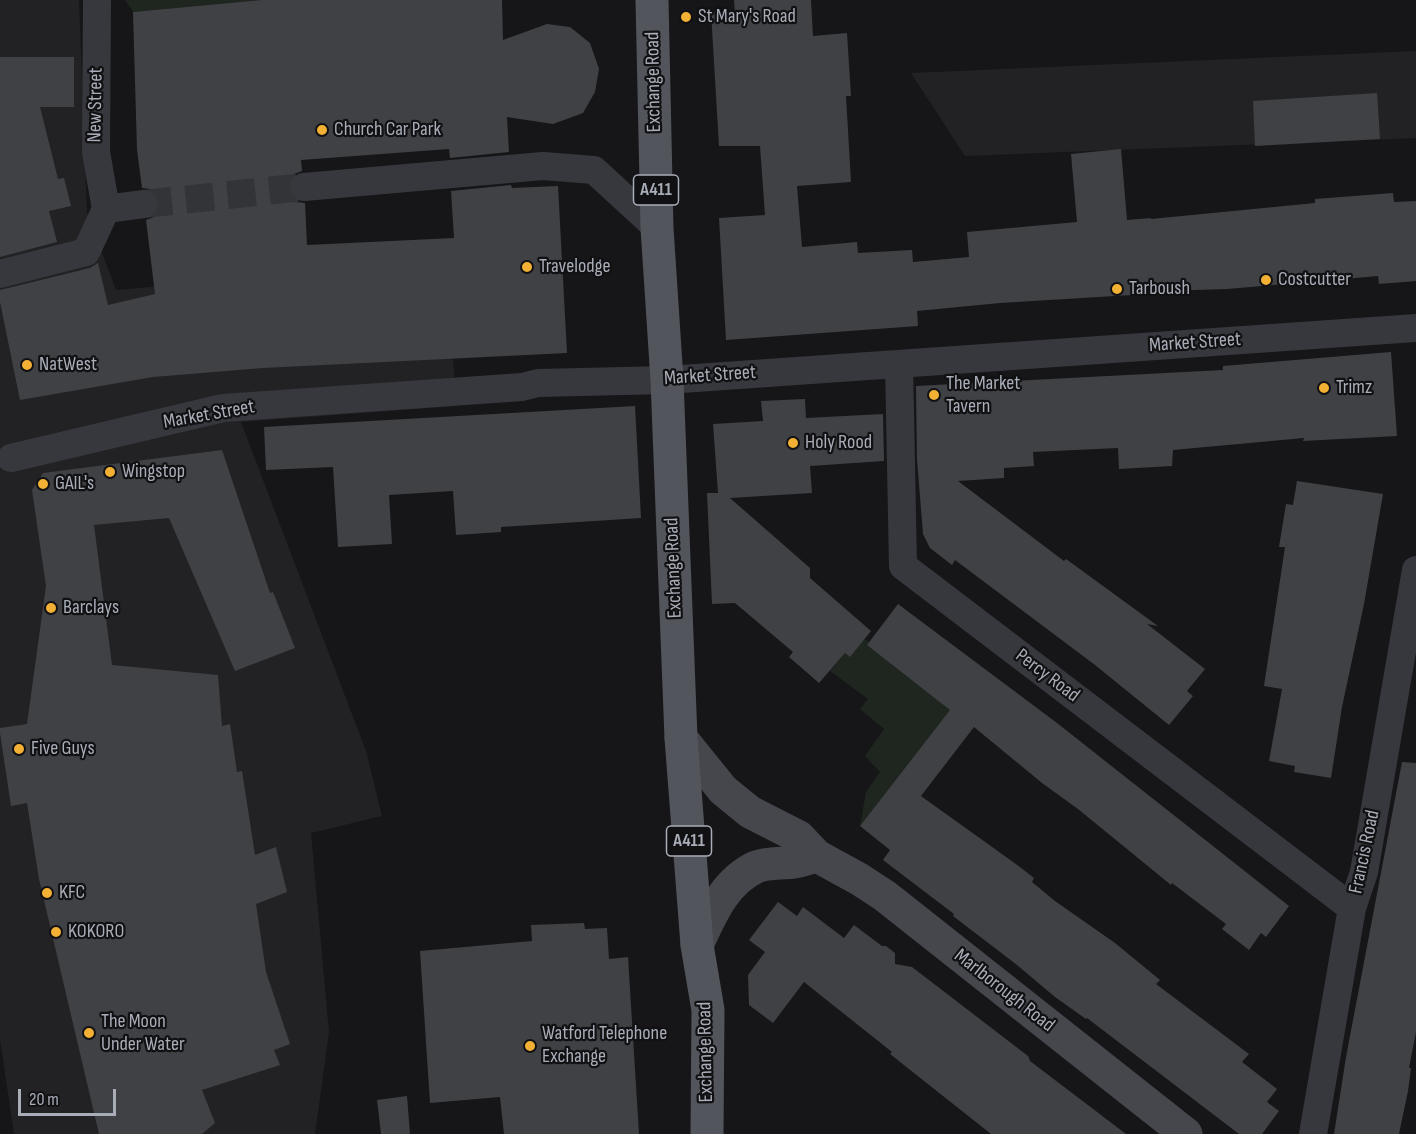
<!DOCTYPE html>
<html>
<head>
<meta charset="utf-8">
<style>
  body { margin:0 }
  #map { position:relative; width:1416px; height:1134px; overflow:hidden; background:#161618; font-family:"Sofia Sans Condensed",sans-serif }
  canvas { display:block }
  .scale { position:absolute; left:18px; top:1089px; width:98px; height:27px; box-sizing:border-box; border:3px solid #a8adb8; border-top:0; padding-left:8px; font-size:18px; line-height:21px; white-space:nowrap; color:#a8adb8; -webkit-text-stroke:4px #111113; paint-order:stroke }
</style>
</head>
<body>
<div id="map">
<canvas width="1416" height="1134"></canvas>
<div class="scale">20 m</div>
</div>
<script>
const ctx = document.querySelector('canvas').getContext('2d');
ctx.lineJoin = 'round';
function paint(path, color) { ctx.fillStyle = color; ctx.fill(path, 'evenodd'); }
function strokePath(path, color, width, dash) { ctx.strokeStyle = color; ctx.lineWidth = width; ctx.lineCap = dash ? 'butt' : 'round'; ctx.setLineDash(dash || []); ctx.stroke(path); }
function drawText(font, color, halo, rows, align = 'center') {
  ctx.font = font + ' "Sofia Sans Condensed",sans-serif'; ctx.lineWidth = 4.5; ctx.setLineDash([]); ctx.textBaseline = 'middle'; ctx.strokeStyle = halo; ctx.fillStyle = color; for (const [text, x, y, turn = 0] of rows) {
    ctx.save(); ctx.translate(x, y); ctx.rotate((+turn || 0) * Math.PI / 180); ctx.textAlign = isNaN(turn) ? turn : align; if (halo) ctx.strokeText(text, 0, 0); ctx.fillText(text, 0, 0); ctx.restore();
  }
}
paint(new Path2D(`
  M0,0h79l8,213 29,77 328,-29 13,145 -216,16 125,329 16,65 -71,17 18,199 -14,102h-301l-14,-95z
  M1416,51v87l-451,18 -54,-83z`), '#222225');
paint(new Path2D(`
  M125,0h136l-128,12z
  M865,639l16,12 102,63 -19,26 -23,-18 -81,104 6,-34 14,-20 -15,-16 19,-27 -24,-20 8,-10 -38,-28 15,-18z`), '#1e261f');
paint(new Path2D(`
  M261,0h241l1,40 44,-16 23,3 20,16 9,26 -4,23 -12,21 -30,11 -46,-7 2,35 -59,6 -1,-9 -148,11 1,11 -8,3 -5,6 -1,8 3,9 6,5 8,1 2,42 147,-7 -3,-47 60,-6 1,3 46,-2 9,167 -304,15 -110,9 -133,23 -20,-98v-12l90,-22 8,-5 10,42 47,-11 -9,-74 8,-3 5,-6 1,-9 -3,-8 -7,-5 -8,-1 -5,-38 -4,-138z
  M734,0h77l2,36 34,-3 4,63h-5l5,86 -54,4 5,61 55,-5 1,11 54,-3 1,12 56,-5 -2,-25 110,-10 -6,-68 50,-5 6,71 24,-2v1l164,-16v-4l78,-6 1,9 22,-1v80l-37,3 -1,-8 -151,13 -64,2 -15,3 -148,9 -83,8 1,15 -192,14 -7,-122 46,-3 -5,-69h-41l-8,-134 24,2z
  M0,57h74v50h-34l18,72 6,-1 7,28 -22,5 8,31 -57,15z
  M1377,93l3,46 -125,7 -2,-45z
  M1391,352l6,84 -94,5 1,-3 -131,12 -1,16 -53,3 -1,-21 -85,4 1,14 -30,2v10l-46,3 106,80 2,-2 92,67 -11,-2 58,45 -18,22 6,5 -24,29 -74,-60 -140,-105 -3,5 -22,-17 -7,-14 -6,-75 -1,-73 307,-16v-4z
  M805,399l1,19 77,-4 1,47 -74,5 2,27 -82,5 80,70v10l61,53 -21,26 -5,-4 -26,30 -30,-26 4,-5 -58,-49 -23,1 -5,-111h11l-5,-69 50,-3 -2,-20z
  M635,406l6,112 -140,9v5l-45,3 -3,-44 -64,4 3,49 -54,3 -5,-80 -67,3 -2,-43z
  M222,450l48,143 3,-1 22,56 -60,23 -66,-153 -75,7 18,140 106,10 4,51 8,-2 7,48 5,-1 13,84 21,-8 11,45 -31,12 10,68 24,72 -16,6 6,15 -78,25 13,33 -13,11h-103l-60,-255 -12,-76 -16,3 -11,-73v-5l27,-4 19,-138 -14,-96 11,-17z
  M1297,481l86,13 -19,110 -22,103 -11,71 -37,-6 1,-6 -26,-5 13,-72 -18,-3 21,-139h-6l7,-43 7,1z
  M898,604l159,119 232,183 -23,31 -5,-4 -12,17 -27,-21 4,-5 -54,-41 -1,2 -93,-76 -36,-26 -68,-56 -53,69 99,71 14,11 -2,4 23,19 60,42 45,37 -4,4 93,70 -7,8 35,27 -10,13 12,9 -17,23h-23l-152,-116 -1,1 -31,-22 -38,-32 -64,-49 1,-2 -71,-54 7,-10 -30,-24 90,-116 -83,-65z
  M1402,762l14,1v269l-7,36h2l-3,23 -9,43h-65l12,-77z
  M778,902l19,14 6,-9 41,31 10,-13 28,21h4l9,7v11l17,3 116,89 2,5 96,73h-135l-101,-80 2,-2 -88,-70 -31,41 -24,-18 -1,-30 17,-23 -16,-12z
  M584,923l1,6 22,-1 2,31 19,-2 11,177h-135l-4,-37 -70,6 -10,-152 112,-10 -1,-16z
  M407,1096l3,38h-29l-4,-34z`), '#404145');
strokePath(new Path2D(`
  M144,204l160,-17`), '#333438', 28, [28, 14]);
strokePath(new Path2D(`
  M97,0l-1,152 10,57
  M304,187l239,-21 51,4 63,58
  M106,209l38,-5
  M0,274l86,-22 20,-43
  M899,364l4,202 449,342
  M11,458l212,-50 299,-21 16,-4 129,-3 749,-52
  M1313,1134l39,-226 12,-36 52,-302`), '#37383d', 28);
strokePath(new Path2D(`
  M681,738l42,52 27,22 49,25 18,19 42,23 26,17 301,238
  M697,945c14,-30 27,-63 59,-78 12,-5 26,-3 38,-5 7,-1 15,-4 23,-6`), '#45474d', 33);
strokePath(new Path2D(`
  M652,0l5,228 10,152 14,358 16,207 11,65 -1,124`), '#53555c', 33);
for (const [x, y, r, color] of [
  [686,17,6,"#f2b134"],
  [322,130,6,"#f2b134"],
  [527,267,6,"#f2b134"],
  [1266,280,6,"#f2b134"],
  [1117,289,6,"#f2b134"],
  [27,365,6,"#f2b134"],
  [1324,388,6,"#f2b134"],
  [934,395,6,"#f2b134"],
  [793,443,6,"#f2b134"],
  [110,472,6,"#f2b134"],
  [43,484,6,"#f2b134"],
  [51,608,6,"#f2b134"],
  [19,749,6,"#f2b134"],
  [47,893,6,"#f2b134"],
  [56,932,6,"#f2b134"],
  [89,1033,6,"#f2b134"],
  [530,1046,6,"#f2b134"]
]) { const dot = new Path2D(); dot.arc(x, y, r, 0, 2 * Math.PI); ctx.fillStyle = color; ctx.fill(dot); strokePath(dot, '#111113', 2); }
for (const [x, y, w] of [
  [656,190,45],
  [689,841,45]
]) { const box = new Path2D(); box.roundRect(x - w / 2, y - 15, w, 30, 4.5); ctx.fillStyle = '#111113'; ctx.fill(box); strokePath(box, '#a8adb8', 1.5); }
drawText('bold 18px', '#a8adb8', null, [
  ["A411",656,190],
  ["A411",689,841]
]);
drawText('20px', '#a8adb8', '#111113', [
  ["St Mary's Road",698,17],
  ["Church Car Park",334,130],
  ["Travelodge",539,267],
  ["Costcutter",1278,280],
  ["Tarboush",1129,289],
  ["NatWest",39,365],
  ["The Market",946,384],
  ["Tavern",946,407],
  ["Trimz",1336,388],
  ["Holy Rood",805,443],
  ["Wingstop",122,472],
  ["GAIL's",55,484],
  ["Barclays",63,608],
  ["Five Guys",31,749],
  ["KFC",59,893],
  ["KOKORO",68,932],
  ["The Moon",101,1022],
  ["Under Water",101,1045],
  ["Watford Telephone",542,1034],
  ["Exchange",542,1057]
], 'left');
drawText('20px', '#a8adb8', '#111113', [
  ["Exchange Road",654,82,-91],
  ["New Street",96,105,-89],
  ["Market Street",1195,343,-4],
  ["Market Street",710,376,-4],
  ["Market Street",209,415,-10],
  ["Exchange Road",674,568,-92],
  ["Percy Road",1047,676,37],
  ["Francis Road",1365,852,-78],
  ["Marlborough Road",1004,991,38],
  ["Exchange Road",706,1052,-91]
]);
</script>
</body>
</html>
